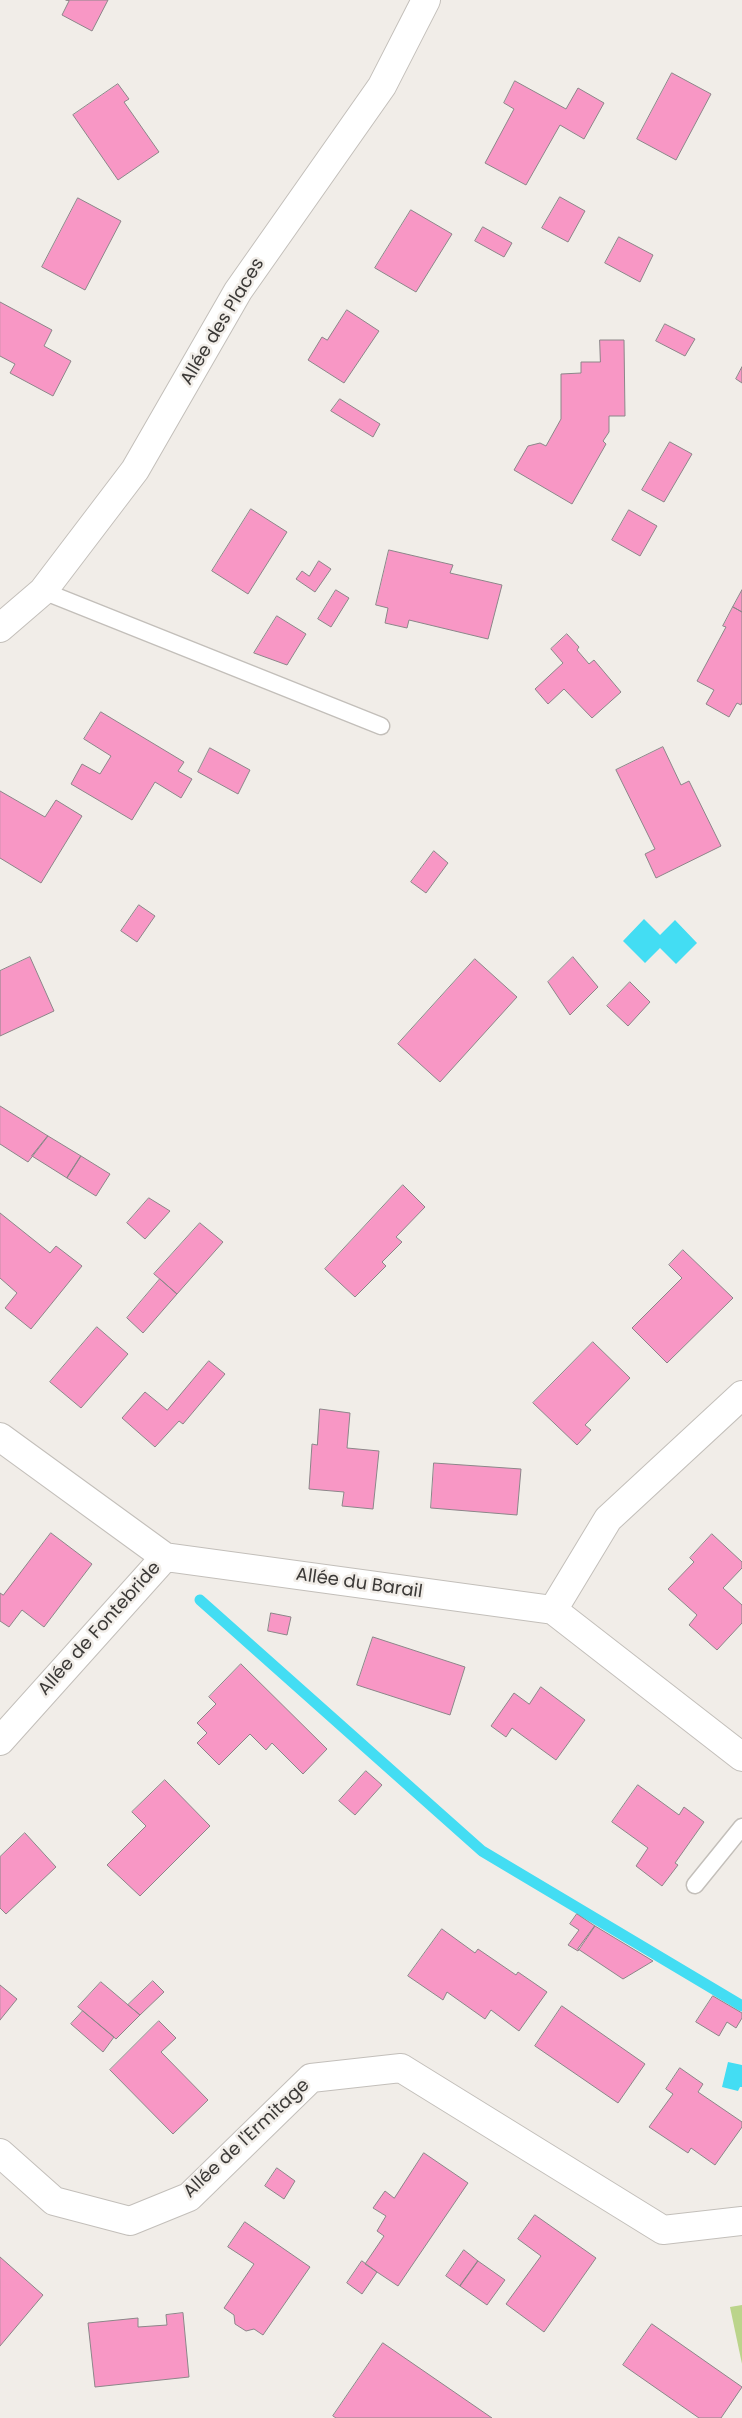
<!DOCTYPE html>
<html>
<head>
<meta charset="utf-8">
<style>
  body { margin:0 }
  canvas { display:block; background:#f1ede8 }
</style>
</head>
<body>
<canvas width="742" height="2418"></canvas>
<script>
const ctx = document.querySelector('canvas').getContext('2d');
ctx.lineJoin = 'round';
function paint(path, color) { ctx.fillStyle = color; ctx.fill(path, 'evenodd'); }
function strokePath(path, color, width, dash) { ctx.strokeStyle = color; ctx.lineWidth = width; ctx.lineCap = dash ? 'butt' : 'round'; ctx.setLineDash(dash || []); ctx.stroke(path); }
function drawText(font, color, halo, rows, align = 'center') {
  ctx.font = font + ' Poppins,sans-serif'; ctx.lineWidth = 5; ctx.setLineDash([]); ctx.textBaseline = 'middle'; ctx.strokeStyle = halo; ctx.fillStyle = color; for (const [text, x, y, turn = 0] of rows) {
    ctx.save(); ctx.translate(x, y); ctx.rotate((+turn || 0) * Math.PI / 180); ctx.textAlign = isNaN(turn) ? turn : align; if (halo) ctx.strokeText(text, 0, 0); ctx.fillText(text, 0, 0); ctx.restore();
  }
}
paint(new Path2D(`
  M742,2305v59l-12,-57z`), '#bbd48b');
paint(new Path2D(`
  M644,919l16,16 15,-15 22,23 -21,21 -16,-16 -15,15 -22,-22z
  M728,2062l14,3v22h-2l-2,4 -16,-4z`), '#43ddf3');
strokePath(new Path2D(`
  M200,1600l282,251 260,155`), '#43ddf3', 11);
const building = new Path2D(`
  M66,0h42l-16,31 -30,-16 7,-14z
  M672,73l39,21 -35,66 -39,-21z
  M515,81l51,28 12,-21 26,15 -20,36 -24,-14 -34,60 -41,-22 29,-54 -10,-6z
  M118,84l11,15 -5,3 35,50 -41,28 -45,-65z
  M560,197l25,14 -17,31 -26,-14z
  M78,198l43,23 -36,69 -43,-23z
  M411,210l41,24 -36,58 -41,-24z
  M483,227l29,16 -8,14 -29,-16z
  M619,237l34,18 -13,27 -35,-19z
  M0,302l52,28 -8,16 27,15 -18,35 -43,-23 5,-9 -15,-8z
  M347,310l32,21 -35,52 -36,-23 14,-23 5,3z
  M665,324l30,15 -10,17 -29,-15z
  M600,340h24l1,76h-16v16l-6,9 3,3 -34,60 -58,-34 14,-24 12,-3 6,3 15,-27v-45l20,-1v-11h19z
  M742,367v16l-6,-4z
  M340,399l40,25 -7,13 -42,-26z
  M670,442l22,12 -28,48 -22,-12z
  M251,509l36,23 -39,62 -36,-23z
  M629,510l28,16 -17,30 -28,-16z
  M389,550l64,15 -3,8 52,12 -14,54 -79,-19 -2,8 -22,-5 3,-15 -12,-3z
  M319,561l12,8 -16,23 -19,-13 6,-8 7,5z
  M336,590l13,8 -18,29 -13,-8z
  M742,590v22l-9,-5z
  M733,607l9,5v90l-1,3 -4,-2 -8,14 -23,-13 8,-14 -17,-9 29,-54 -3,-1z
  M277,616l29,18 -19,31 -33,-12z
  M567,634l12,13 -2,3 12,14 5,-4 27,32 -29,26 -28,-29 -16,15 -13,-15 28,-26 -12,-14z
  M101,712l83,50 -6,9 14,8 -11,19 -26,-16 -23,38 -61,-36 11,-20 18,10 11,-18 -27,-17z
  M663,747l18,38 8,-4 32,65 -65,32 -11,-24 10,-5 -39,-79z
  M210,748l40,22 -12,24 -40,-22z
  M0,791l45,26 11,-17 26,16 -41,67 -41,-25z
  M434,851l14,12 -22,30 -15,-11z
  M139,905l16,11 -18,26 -16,-11z
  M30,957l24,54 -54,25v-65z
  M573,957l25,30 -28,28 -22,-33z
  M475,959l42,38 -77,85 -42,-38z
  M630,982l20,20 -22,24 -21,-20z
  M0,1106l48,30 -20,26 -28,-18z
  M48,1136l33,20 -14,22 -35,-22z
  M81,1156l29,18 -14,22 -29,-18z
  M403,1185l22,22 -29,30 6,5 -20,20 4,4 -31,31 -30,-28z
  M149,1198l21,13 -25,28 -18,-16z
  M0,1213l50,40 6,-7 26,20 -51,63 -26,-21 12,-15 -17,-15z
  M200,1223l23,19 -46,52 -23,-20z
  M683,1250l50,48 -66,65 -35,-35 50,-50 -13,-13z
  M160,1279l17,15 -34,39 -16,-15z
  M97,1327l31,27 -47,54 -31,-26z
  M593,1342l37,36 -45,47 6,5 -14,15 -44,-42z
  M209,1361l16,13 -42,50 -4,-3 -24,26 -33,-29 23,-26 22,18z
  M320,1409l30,4 -3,35 32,3 -6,58 -31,-3 2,-14 -35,-3 3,-45 5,1z
  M434,1463l87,6 -4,46 -86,-7z
  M51,1533l41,31 -48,63 -22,-17 -13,17 -9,-6v-28l3,2z
  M712,1534l30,28v6l-19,20 19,17v18l-25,27 -28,-25 8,-10 -29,-26 26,-27 -4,-4z
  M271,1613l20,4 -4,18 -19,-4z
  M373,1637l92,30 -15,48 -93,-30z
  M241,1664l86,85 -24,25 -31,-31 -6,7 -16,-16 -31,31 -22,-22 10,-10 -10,-10 19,-19 -7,-7z
  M541,1687l44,33 -29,40 -44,-32 -6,9 -15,-11 23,-33 15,11z
  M366,1771l16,14 -27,30 -16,-14z
  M165,1780l45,46 -70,70 -33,-31 39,-39 -14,-14z
  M638,1785l41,30 5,-8 20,15 -29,41 3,2 -16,21 -26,-20 12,-18 -36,-26z
  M25,1833l31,34 -50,47 -6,-6v-51z
  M577,1914l18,12 -17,25 -10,-6 11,-15 -9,-6z
  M595,1926l58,35 -30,18 -45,-30z
  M442,1929l33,24 3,-4 38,26 2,-3 29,20 -28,39 -28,-21 -6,9 -38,-27 -4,8 -35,-24z
  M153,1981l11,11 -24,23 -12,-10z
  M101,1982l39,33 -24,24 -38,-32z
  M0,1985l17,14 -17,21z
  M713,1996l29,17v5l-6,10 -9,-6 -8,14 -23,-14z
  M562,2006l83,58 -27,39 -83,-57z
  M83,2011l31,26 -11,15 -32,-28z
  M159,2021l17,17 -15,14 47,48 -35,34 -63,-64z
  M680,2068l23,16 -5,8 44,30v5l-27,38 -24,-17 -3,5 -39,-26 24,-33 -7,-5z
  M424,2153l44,30 -70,103 -33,-22 19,-28 -7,-5 9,-15 -13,-8 12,-17 9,7z
  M277,2168l18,13 -11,18 -19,-13z
  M535,2215l61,43 -52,74 -38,-28 35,-48 -23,-17z
  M245,2222l65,45 -47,68 -9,-6 -8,2 -11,-7 -1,-9 -10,-7 30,-44 -26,-17z
  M464,2250l14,11 -18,25 -14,-10z
  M0,2257l43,38 -43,51z
  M362,2261l15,11 -15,22 -15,-11z
  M478,2261l27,19 -18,25 -27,-19z
  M183,2313l6,64 -94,10 -7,-64 50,-5v9l29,-2 -1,-10z
  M652,2324l90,63 -21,31h-22l-76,-53z
  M383,2343l109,75h-156l-3,-2z`);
paint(building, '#f897c5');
strokePath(building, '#8c8689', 1);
const service = new Path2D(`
  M43,591l338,135
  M695,1885l47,-58`);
const minor = new Path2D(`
  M0,628l43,-37 92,-121 103,-179 144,-205 44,-86
  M0,1437l165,120 388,53 189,147
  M553,1610l55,-91 134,-124
  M0,1741l165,-184
  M0,2153l54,48 76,20 59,-24 122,-119 90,-10 262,162 79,-9`);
strokePath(service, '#c3bfba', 19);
strokePath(minor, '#c3bfba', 30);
strokePath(service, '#fff', 16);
strokePath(minor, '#fff', 28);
drawText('18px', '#3b3937', '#f1ede8', [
  ["Allée des Places",223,322,-59],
  ["Allée du Barail",359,1584,8],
  ["Allée de Fontebride",100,1629,-48],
  ["Allée de l'Ermitage",247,2139,-43]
]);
</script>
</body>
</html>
